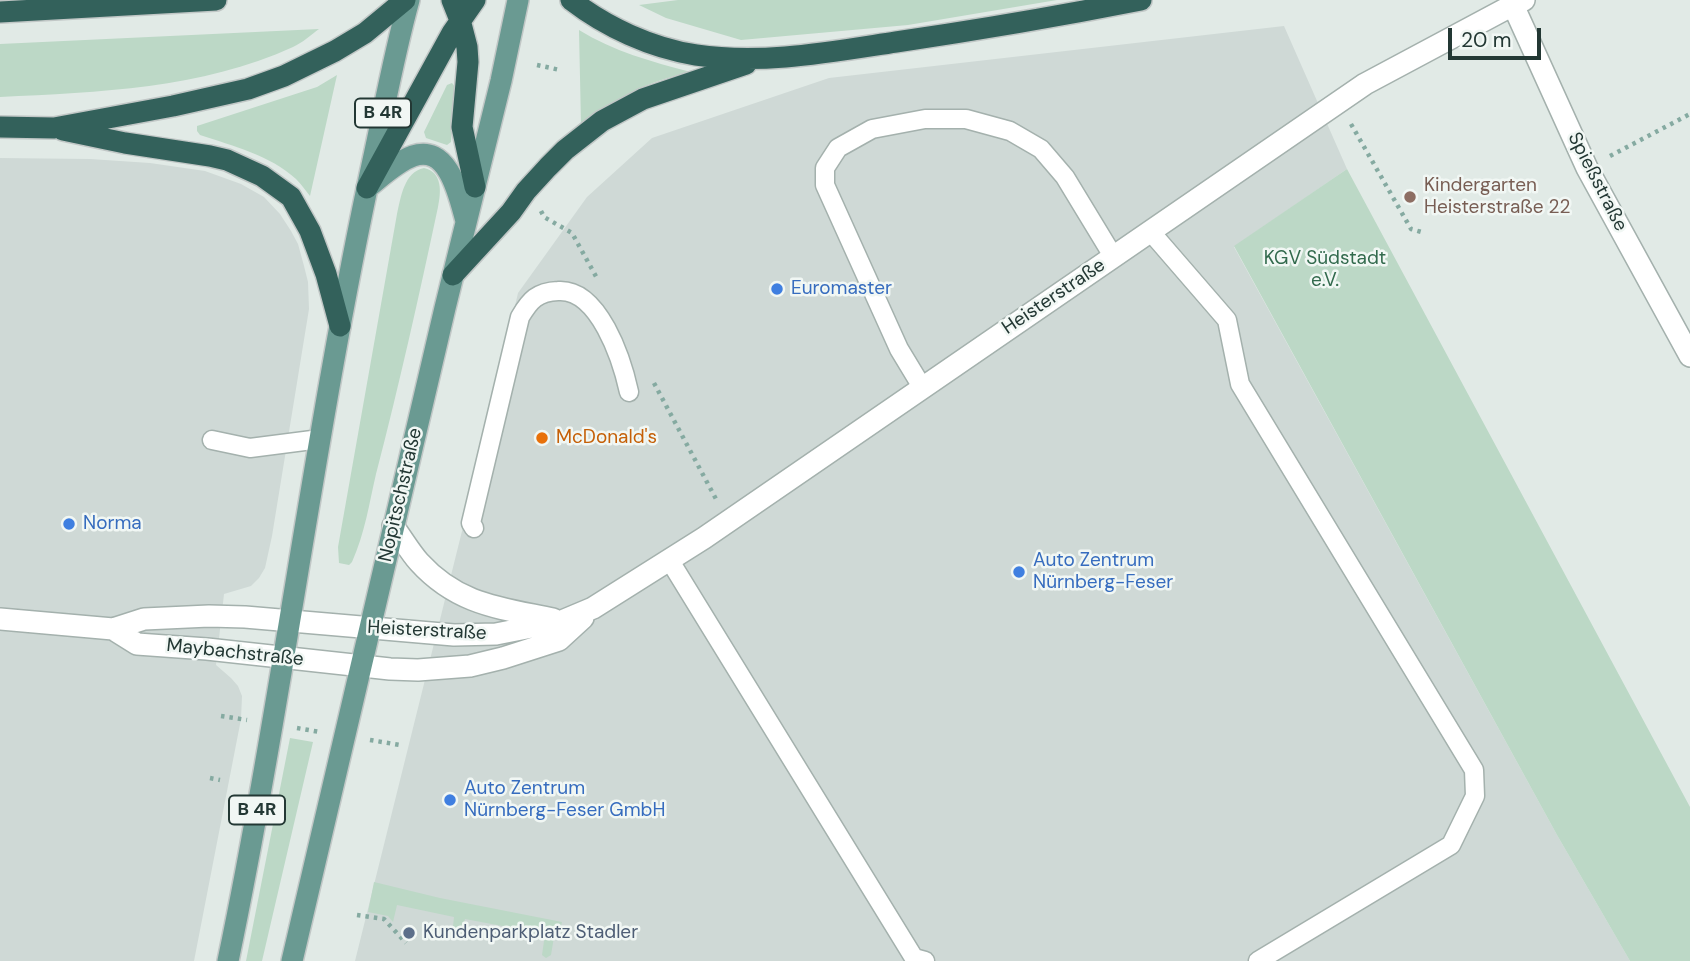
<!DOCTYPE html>
<html>
<head>
<meta charset="utf-8">
<style>
  body { margin:0 }
  #map { position:relative; width:1690px; height:961px; overflow:hidden; background:#e1eae6; font-family:"DM Sans",sans-serif }
  canvas { display:block }
  .scale { position:absolute; left:1448px; top:28px; width:93px; height:32px; box-sizing:border-box; border:4px solid #233834; border-top:0; padding-left:9px; font-size:21px; line-height:24px; white-space:nowrap; color:#233834; -webkit-text-stroke:5px #f1f7f4; paint-order:stroke }
</style>
</head>
<body>
<div id="map">
<canvas width="1690" height="961"></canvas>
<div class="scale">20 m</div>
</div>
<script>
const ctx = document.querySelector('canvas').getContext('2d');
ctx.lineJoin = 'round';
function paint(path, color) { ctx.fillStyle = color; ctx.fill(path, 'evenodd'); }
function strokePath(path, color, width, dash) { ctx.strokeStyle = color; ctx.lineWidth = width; ctx.lineCap = dash ? 'butt' : 'round'; ctx.setLineDash(dash || []); ctx.stroke(path); }
function drawText(font, color, halo, rows, align = 'center') {
  ctx.font = font + ' "DM Sans",sans-serif'; ctx.lineWidth = 5; ctx.setLineDash([]); ctx.textBaseline = 'middle'; ctx.strokeStyle = halo; ctx.fillStyle = color; for (const [text, x, y, turn = 0] of rows) {
    ctx.save(); ctx.translate(x, y); ctx.rotate((+turn || 0) * Math.PI / 180); ctx.textAlign = isNaN(turn) ? turn : align; if (halo) ctx.strokeText(text, 0, 0); ctx.fillText(text, 0, 0); ctx.restore();
  }
}
paint(new Path2D(`
  M1284,26l63,143 -113,78 323,588 73,126h-1275l115,-462 48,-206 69,-96 65,-59 177,-60z
  M0,158l90,1 60,4 55,8 36,13 23,13 16,17 11,17 7,13 6,22 4,16 1,27 -37,227 -7,32 -6,10 -8,8 -27,8 -8,71 15,13 7,8 4,10 -1,23 -47,242h-194z`), '#cfd9d6');
paint(new Path2D(`
  M678,0h379l-149,25 -167,15 -75,-22 -27,-13z
  M319,29c-8,6 -17,14 -26,18 -92,42 -194,45 -293,50v-53z
  M579,30c34,21 73,32 112,42 -43,9 -75,26 -110,53z
  M337,75l-27,121c-4,-5 -9,-12 -14,-17 -26,-24 -63,-33 -96,-44l-3,-4v-5l120,-39z
  M452,83l3,4 -4,55 -4,3 -21,-7 -2,-6 23,-47z
  M424,168c19,4 17,25 14,39 -19,89 -39,179 -62,267 -7,30 -11,59 -24,88l-3,3 -10,-2 -1,-16 59,-333c4,-17 7,-42 27,-46z
  M1347,169l343,638v154h-60l-73,-126 -323,-589z
  M290,738l23,4 -51,219h-16z
  M374,882l66,16 122,24 -4,16 -4,-1 -3,18 -5,3 -4,-3 3,-21 -80,-15 -6,19 -7,-2 2,-19 -57,-12 -4,17 -5,-6 -20,-4z`), '#bcd8c6');
const lane = new Path2D(`
  M1150,231l77,89 13,64 234,386 1,26 -24,49 -193,116
  M922,387l-23,-38 -74,-164v-17l13,-20 34,-19 53,-10h41l44,12 31,18 24,28 48,79
  M212,440l38,8 70,-9
  M474,528l-3,-5 49,-206c10,-17 17,-25 38,-26 41,-3 64,69 71,101
  M670,561l244,397 11,3`);
const street = new Path2D(`
  M1513,5l74,163 103,188
  M393,526c9,12 17,26 26,36 39,43 81,46 134,57
  M0,619l113,10 31,-10 65,-3 36,1 209,18 42,-1 66,-13 31,-13 111,-70 661,-454 148,-79 11,-5
  M113,629l24,15 70,5 183,20 28,1 52,-4 33,-8 56,-18 24,-22`);
const primary = new Path2D(`
  M367,188c13,-10 29,-26 46,-32 36,-12 46,40 53,65
  M228,961c55,-264 87,-532 144,-796 12,-55 22,-111 37,-165
  M292,961l153,-653 56,-227 17,-81`);
const highway = new Path2D(`
  M452,0l8,20 7,27 1,15 -6,65 13,60
  M571,0c35,27 80,48 125,55 67,10 134,-3 200,-13 82,-12 164,-26 245,-42
  M0,12l216,-12
  M0,127l54,1 119,-22 75,-17 36,-13 51,-25 30,-18 40,-33
  M63,130l62,13 85,13 17,4 35,16 29,21 19,34 16,43 14,52
  M367,188l85,-155 23,-33
  M453,275l58,-63 15,-21 22,-24 17,-17 37,-29 41,-22 103,-35`);
strokePath(lane, '#a4b1ad', 21);
strokePath(street, '#a4b1ad', 24);
strokePath(primary, '#c1c7c6', 24);
strokePath(highway, '#c1c7c6', 24);
strokePath(new Path2D(`
  M537,65l23,5
  M1351,124l60,105 14,4
  M1610,156l80,-42
  M541,211l3,6 28,16 26,47
  M654,383l62,116
  M221,716l26,4
  M297,728l23,4
  M370,740l30,5
  M210,778l10,2
  M357,915l27,4 22,24`), '#85aaa1', 4.5, [3.5, 5]);
strokePath(lane, '#fff', 18);
strokePath(street, '#fff', 21);
strokePath(primary, '#6a9a92', 21);
strokePath(highway, '#33615b', 21);
for (const [x, y, r, color] of [
  [1410,197,7,"#8d6e63"],
  [777,289,7,"#3f7fe0"],
  [542,438,7,"#e8710a"],
  [69,524,7,"#3f7fe0"],
  [1019,572,7,"#3f7fe0"],
  [450,800,7,"#3f7fe0"],
  [409,933,7,"#5c6f8a"]
]) { const dot = new Path2D(); dot.arc(x, y, r, 0, 2 * Math.PI); ctx.fillStyle = color; ctx.fill(dot); strokePath(dot, '#f1f7f4', 2.5); }
for (const [x, y, w] of [
  [383,113,56],
  [257,810,56]
]) { const box = new Path2D(); box.roundRect(x - w / 2, y - 14.5, w, 29, 5); ctx.fillStyle = '#f1f7f4'; ctx.fill(box); strokePath(box, '#233834', 2); }
drawText('bold 18px', '#233834', null, [
  ["B 4R",383,113],
  ["B 4R",257,810]
]);
drawText('19px', '#233834', '#f1f7f4', [
  ["Spießstraße",1597,182,63],
  ["Heisterstraße",1054,297,-34],
  ["Nopitschstraße",401,495,-77],
  ["Heisterstraße",427,631,3],
  ["Maybachstraße",235,653,6]
]);
drawText('19px', '#785e54', '#f1f7f4', [
  ["Kindergarten",1424,186],
  ["Heisterstraße 22",1424,208]
], 'left');
drawText('19px', '#326a4d', '#f1f7f4', [
  ["KGV Südstadt",1325,259],
  ["e.V.",1325,281]
]);
drawText('19px', '#366cbe', '#f1f7f4', [
  ["Euromaster",791,289],
  ["Norma",83,524],
  ["Auto Zentrum",1033,561],
  ["Nürnberg-Feser",1033,583],
  ["Auto Zentrum",464,789],
  ["Nürnberg-Feser GmbH",464,811]
], 'left');
drawText('19px', '#c56008', '#f1f7f4', [
  ["McDonald's",556,438]
], 'left');
drawText('19px', '#4e5e75', '#f1f7f4', [
  ["Kundenparkplatz Stadler",423,933]
], 'left');
</script>
</body>
</html>
